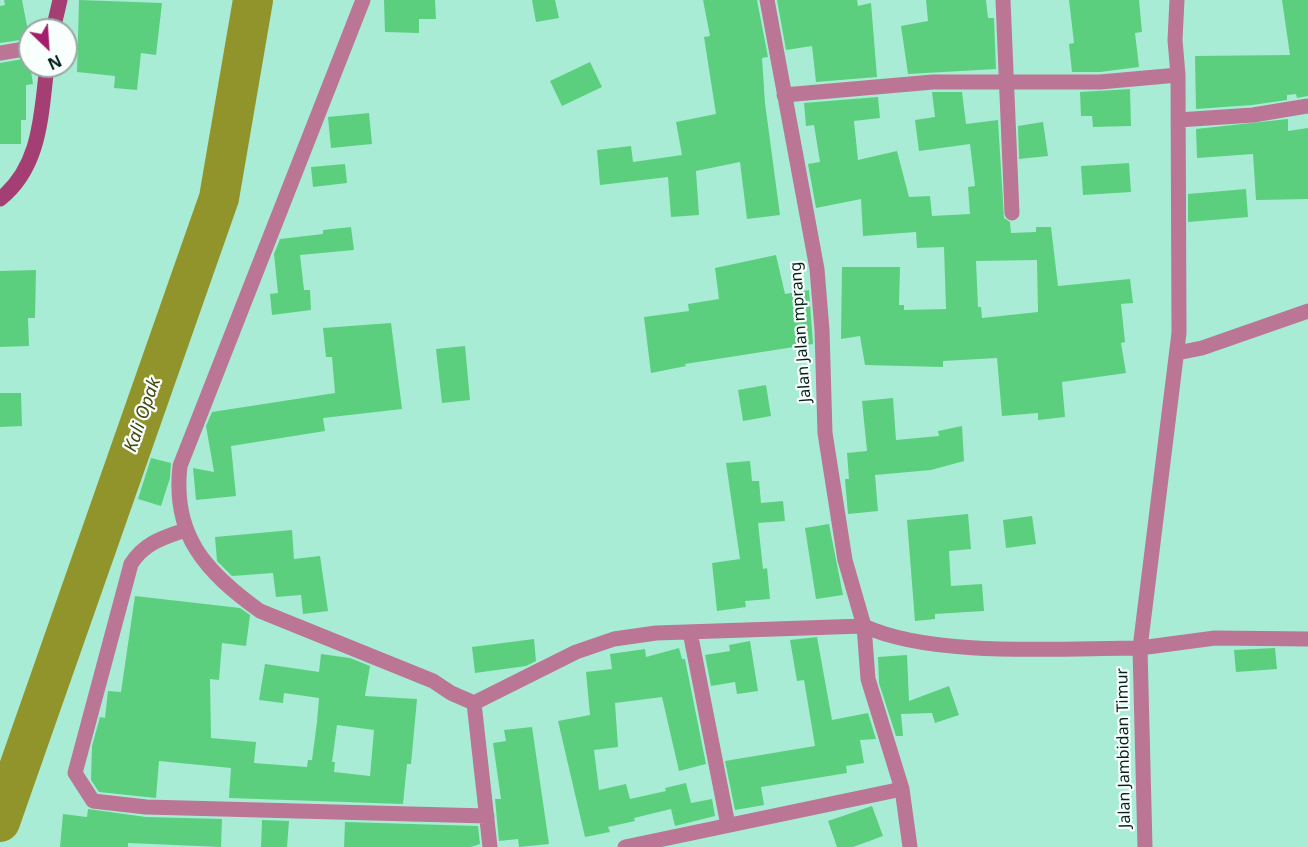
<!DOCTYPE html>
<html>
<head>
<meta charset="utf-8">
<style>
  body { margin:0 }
  #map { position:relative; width:1308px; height:847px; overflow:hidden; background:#a9ecd5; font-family:"Noto Sans",sans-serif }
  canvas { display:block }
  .north { position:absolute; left:18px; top:18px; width:60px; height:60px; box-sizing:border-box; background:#f8fffc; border:2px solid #97a7a2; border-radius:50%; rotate:155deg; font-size:16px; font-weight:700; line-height:24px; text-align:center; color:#06221a }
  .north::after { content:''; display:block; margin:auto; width:21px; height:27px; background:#a21d6a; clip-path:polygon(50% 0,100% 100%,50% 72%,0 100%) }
</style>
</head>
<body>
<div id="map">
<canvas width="1308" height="847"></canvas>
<div class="north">N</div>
</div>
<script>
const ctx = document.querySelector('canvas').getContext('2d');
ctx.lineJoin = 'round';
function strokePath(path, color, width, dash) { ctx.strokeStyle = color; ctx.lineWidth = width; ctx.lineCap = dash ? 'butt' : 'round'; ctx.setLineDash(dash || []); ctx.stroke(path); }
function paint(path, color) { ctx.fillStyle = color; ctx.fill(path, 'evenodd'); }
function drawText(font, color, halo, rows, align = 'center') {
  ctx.font = font + ' "Noto Sans",sans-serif'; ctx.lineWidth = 4.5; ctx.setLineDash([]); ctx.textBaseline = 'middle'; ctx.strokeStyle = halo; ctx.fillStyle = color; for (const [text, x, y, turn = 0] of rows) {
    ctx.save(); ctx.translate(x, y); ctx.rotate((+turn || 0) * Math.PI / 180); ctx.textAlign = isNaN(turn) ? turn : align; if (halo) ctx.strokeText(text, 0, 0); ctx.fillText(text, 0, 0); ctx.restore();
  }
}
strokePath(new Path2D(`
  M0,822l219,-624 34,-198`), '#91942a', 40);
paint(new Path2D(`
  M4,0h18l7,36 -2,3 -27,4v-37l5,-1z
  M79,0l83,3 -6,52 -15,-2 -4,37 -23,-2 1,-12 -38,-4z
  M384,0h51l1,19h-17v14l-34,-1z
  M532,0h23l4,18 -23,4z
  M703,0h54l11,57 -6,1 3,45 15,112 -33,4 -7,-57 -44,9 3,44 -28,2 -3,-40 -68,8 -3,-35 34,-4 2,16 49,-7 -6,-33 40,-8 -12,-77 6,-1z
  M777,0h80l1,6 13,-3 6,74 -61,5 -4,-36 -26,4z
  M926,0h60l2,18h6l2,51 -88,5 -7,-48 27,-5z
  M1069,0h70l3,32 -7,1 4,34 -39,5h-28l-3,-28 5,-1z
  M1282,0h26v96l-11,2 -1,-4 -9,1v5l-35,5 -56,4 -1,-53 95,-1z
  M29,58l4,26 -7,1v35h-5v24h-21v-81z
  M590,62l12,25 -40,19 -12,-25z
  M1130,89l1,37 -38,1 -1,-11h-11l-1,-24z
  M932,92h30l4,32 32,-4 6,98 6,4 1,11 25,-1v-5h15l7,59 72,-7 3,24 -12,1 4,38 -4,1 5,30 -64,9 3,35 -27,3v-7l-36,3 -5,-58 -54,3v6l-78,-2 -5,-29 -19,3 1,-72h58l-1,38h5v5l42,-1 -2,-62 -27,1 -1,-16 -53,4 -2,-37 -45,9 -8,-44 12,-2 -6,-37 -8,1 -2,-23 74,-6 2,21 -26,3 4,39 39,-9 12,46 21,-1 2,20 38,-2 -2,-27 7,-1 -5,-42 -51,7 -4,-31 20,-3zM1037,260l1,52 -56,6 -1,-11h-3l-2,-46z
  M369,113l3,31 -41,4 -3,-31z
  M1288,119v12l20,-3v71l-52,1 -3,-46 -56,4 -1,-29z
  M1043,122l5,34 -29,3 -1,-33z
  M1129,163l2,29 -48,3 -2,-29z
  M345,164l2,19 -34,4 -2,-20z
  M1246,189l2,28 -60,5v-28z
  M351,227l3,23 -54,5 4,35h6l1,20 -39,5 -2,-21 8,-1 -4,-39 6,-15 43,-5v-4z
  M776,255l9,39 24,-4 4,54 -128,20 1,2 -35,7 -7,-56 45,-6 -1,-7 31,-5 -4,-31z
  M36,270l-1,48h-7l1,28 -29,1v-76z
  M391,323l11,86 -79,9 2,13 -94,15 5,50 -40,4 -3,-32 21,4 -8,-46 6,-14 123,-19 -3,-36h-6l-3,-29z
  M465,346l5,54 -28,3 -6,-54z
  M766,385l5,31 -28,5 -5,-31z
  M0,393h21l1,33 -22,1z
  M893,398l3,42 43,-4 -1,-5 24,-5 2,35 -33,9 -56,5 3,36 -30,3 -3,-35h4l-2,-26 20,-2 -5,-50z
  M151,458l20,5 -1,15 -9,28 -23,-7z
  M750,461l2,20h7l2,22 22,-2 2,20 -27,2 5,46 4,-1 3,31 -25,2 1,6 -29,4 -5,-48 28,-4 -14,-96z
  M968,514l3,35 -22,2 2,35 31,-2 2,27 -49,3v5l-20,2 -8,-101z
  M1032,516l4,28 -30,4 -3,-28z
  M829,524l14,71 -27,4 -11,-71z
  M292,530l2,29 26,-3 8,55 -25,3 -2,-19 -25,2 -3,-24 -41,3 -15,-15 -2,-24z
  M135,596l105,12 10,7 -4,31 -24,-3 -3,37 -9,-1 1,59 45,4 -2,21 53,4 1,-7h4l5,-38 2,-24 -35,-5 -1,10 -24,-3 6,-36 54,8 2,-18 29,4 20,8 -5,30 52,3 -6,65h-4l-4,40 -174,-6 2,-30 -72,-7 -3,37 -57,-6 -8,-12 1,-34 8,-29 5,1 3,-27 13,1zM337,725l37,5 -4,46 -36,-4 1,-10h-3z
  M817,637l15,83 36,-7 8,26 -16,1 4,23 -18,3 1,7 -86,14 3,18 -29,5 -10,-49 90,-15 -11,-66 -7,1 -7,-41z
  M534,639l2,22 -10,5 -51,7 -3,-26z
  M750,641l8,50 -21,3 -2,-12 -24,4 -6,-31 25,-4 -1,-6z
  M679,648l3,11h3l21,105 -27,7 -17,-74 -47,6 3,44 -24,3 5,40 27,-6 4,15 36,-8 -1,-3 21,-5 5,20 21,-4 3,17 -40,10 -4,-17 -37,9 1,3 -27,6 2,5 -25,5 -27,-116 32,-6 -4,-43 26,-3 -2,-15 35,-5 1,8z
  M1275,648l2,21 -41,3 -2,-22z
  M907,655l2,46 40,-15 10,29 -24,8 -3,-10 -31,1 2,22h-7l-17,-53 -1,-26z
  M532,727l17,117 -30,3 -1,-8 -19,2 -4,-42h6l-8,-56 13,-2 -2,-11z
  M872,806l11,30 -30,11h-16l-9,-26z
  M88,809l58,8 76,2 -1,28 -93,-4v4h-68l3,-33 24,3z
  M262,820l27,1 -2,26h-26z
  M345,822l133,4 2,18 -9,3h-127z`), '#5bcf7e');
strokePath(new Path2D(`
  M363,0l-183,466c-8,70 26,106 80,145l173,70 18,12 23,10 102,-51 38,-13 42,-6 208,-7c69,32 198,22 276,22l5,199
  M767,0l50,269 5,61 3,103 20,127 19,66 4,53 34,110 8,58
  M1003,0l9,213
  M1177,0l-2,40 3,35 1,258 -39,315 75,-10 93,1
  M0,53l30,-5
  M784,95l149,-13h167l78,-7
  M1178,120l75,-5 55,-9
  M1177,353l25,-5 106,-37
  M185,530c-23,8 -41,13 -54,34l-56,209 18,28 53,6 341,9
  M690,632l38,193
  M474,703l16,144
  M625,847l277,-58`), '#bb7595', 15);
strokePath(new Path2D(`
  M53,30l7,-30
  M0,199c41,-32 41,-85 47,-133`), '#a43e73', 15);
drawText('16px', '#06221a', '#f8fffc', [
  ["Jalan Jalan mprang",801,332,-94],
  ["Jalan Jambidan Timur",1124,748,-91]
]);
drawText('italic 18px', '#474912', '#f8fffc', [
  ["Kali Opak",143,415,-71]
]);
</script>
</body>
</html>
